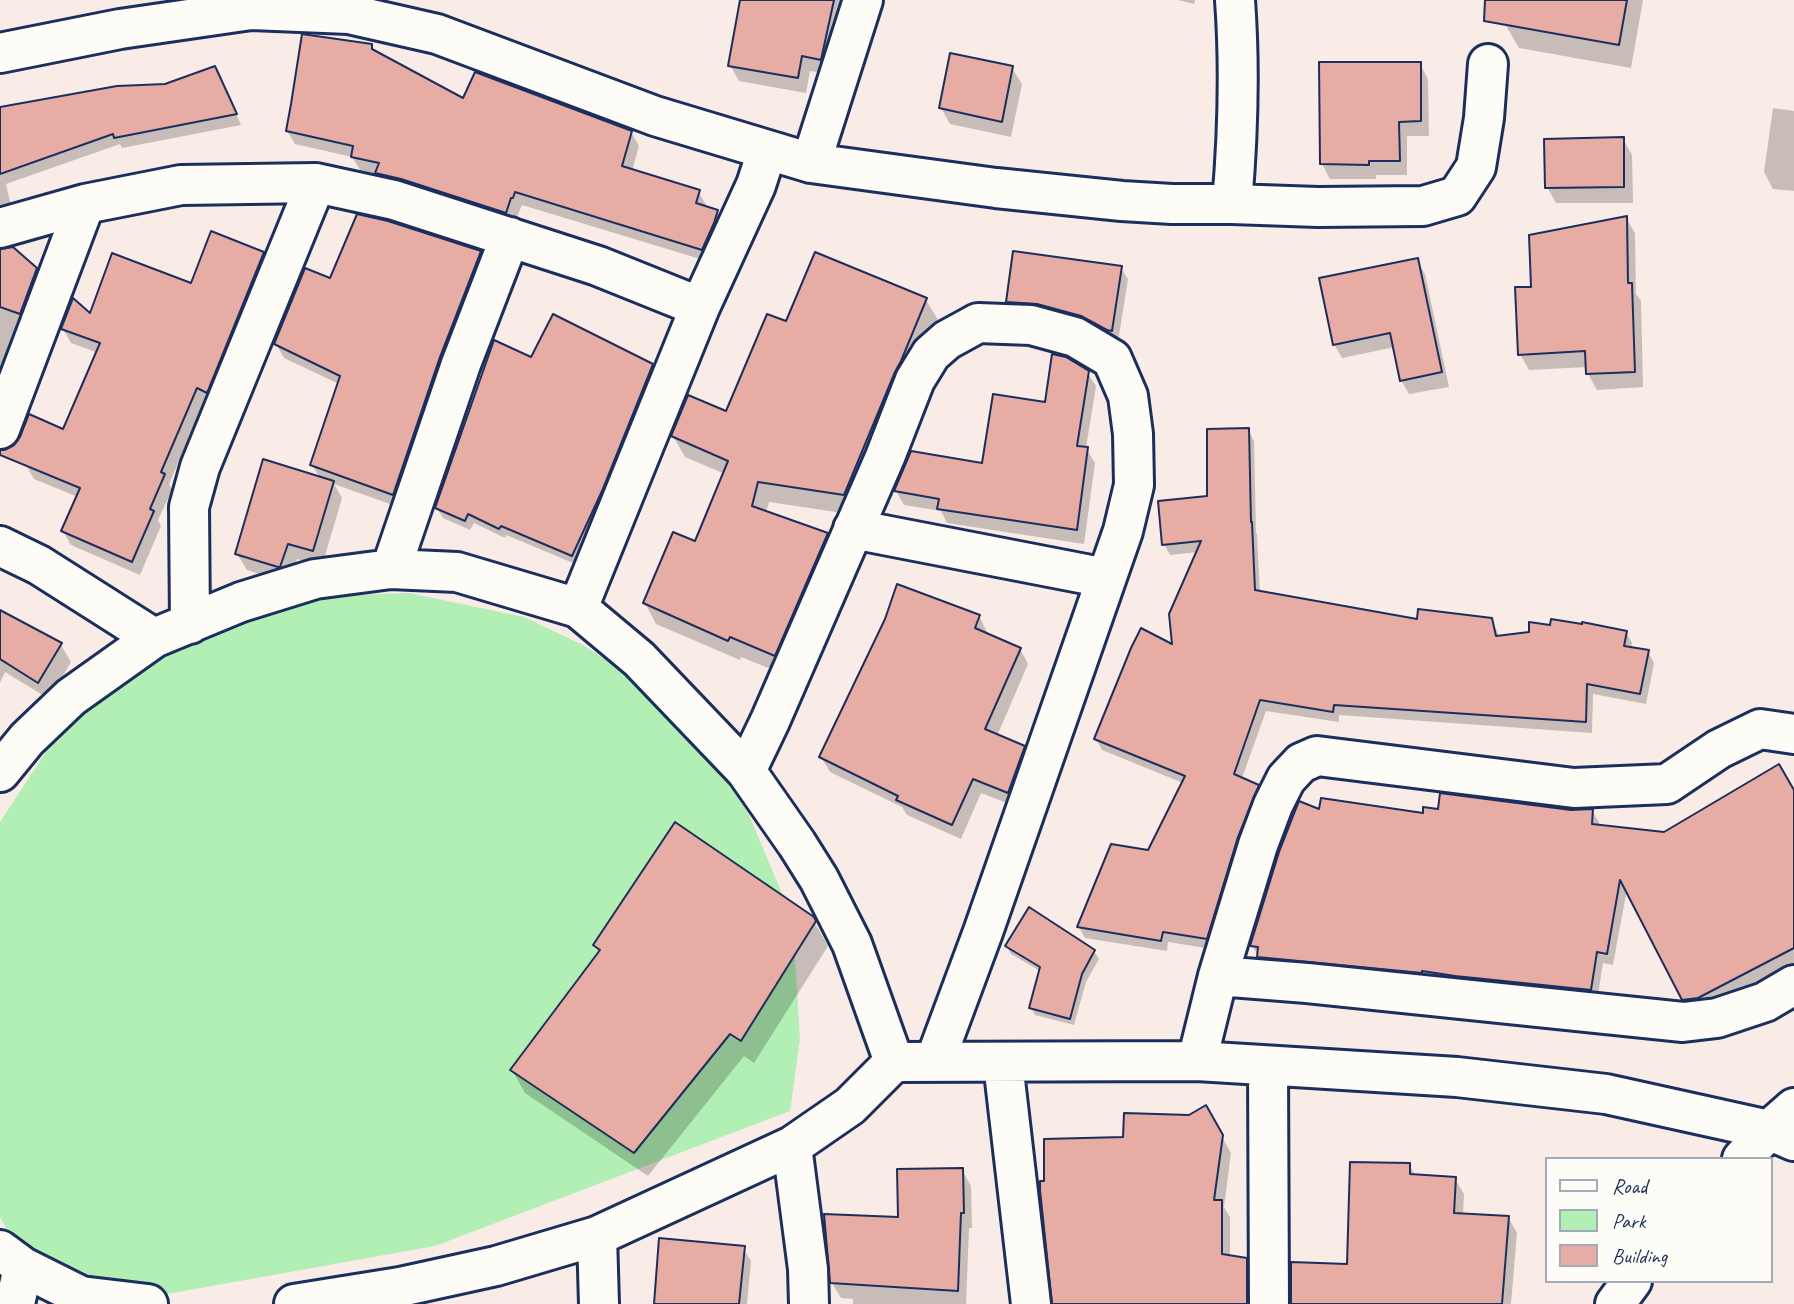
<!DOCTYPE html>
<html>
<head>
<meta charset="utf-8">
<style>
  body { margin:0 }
  #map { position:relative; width:1794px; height:1304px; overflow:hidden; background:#f9ece6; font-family:Caveat,sans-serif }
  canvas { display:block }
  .legend { position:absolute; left:1545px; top:1157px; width:228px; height:126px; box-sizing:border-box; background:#fdfcf7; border:2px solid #a3aaba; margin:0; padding:9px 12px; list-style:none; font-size:21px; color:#1b2f5e }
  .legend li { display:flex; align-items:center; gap:14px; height:35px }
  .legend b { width:35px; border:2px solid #a3aaba }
</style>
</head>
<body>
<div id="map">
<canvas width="1794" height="1304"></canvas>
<ul class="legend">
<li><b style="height:9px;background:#fdfcf7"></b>Road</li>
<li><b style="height:19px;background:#b1efb5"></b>Park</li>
<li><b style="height:19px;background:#e7aca3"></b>Building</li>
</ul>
</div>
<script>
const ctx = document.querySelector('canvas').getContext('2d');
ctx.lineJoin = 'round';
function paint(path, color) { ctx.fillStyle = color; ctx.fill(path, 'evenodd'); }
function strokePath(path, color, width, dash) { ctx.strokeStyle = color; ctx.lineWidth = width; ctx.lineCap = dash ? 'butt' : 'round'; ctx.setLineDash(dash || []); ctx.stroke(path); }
paint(new Path2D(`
  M409,593l115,24 59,28 49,32 84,85 33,53 34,81 11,47 6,96 -10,72 -355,135 -279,50 -135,-42 -21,-37v-395l49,-75 66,-65 67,-43 130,-43z`), '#b1efb5');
paint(new Path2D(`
  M773,0h72l-16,74 -19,-3 -4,22 -67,-12 -9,-16z
  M1178,0h17l-1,4z
  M1510,0h133l-12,68 -112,-20 -14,-24z
  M371,46l4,6 89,48 167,32 8,14 -7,25 66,20 8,14 -1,2 12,4 8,14 -15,37 -188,-57 -9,21 -129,-39 -7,-13 -17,-4 -8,-13 -57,-13 -8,-13zM714,219h4l-5,13 -3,-1z
  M1420,64l8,15 1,57h-22v39h-31v4h-46l-8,-15z
  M1012,68l10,16 -11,53 -61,-13 -9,-16z
  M220,78l21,47 -119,23 -2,-4 -114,40 5,22 -11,2v-100z
  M1773,108l21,3v80l-21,-2 -9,-17z
  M1623,139l9,16 1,48h-77l-9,-16z
  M1626,218l9,15 1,61 5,7 2,86 -46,3 -9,-16 -1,-7 -58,3 -9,-16 13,-66z
  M0,250l36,19 6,11 -42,106z
  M263,253l8,14 -56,139 -10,-5 -36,83 3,6 -14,30 3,6 -21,49 -69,-30 -8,-14 15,-34 -44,-18 -8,-14 38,-33 34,-79 -27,-10 -8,-14 28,-13 101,-31z
  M480,253l8,14 -87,241 -67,-24 8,14 -20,68 -25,-7 -9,24 -41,-13 -10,-16 83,-76 -8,-13 27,-81 -55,-26 -8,-14 55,-63z
  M1417,260l8,14 24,113 -40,7 -8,-14 -6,-33 -53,11 -8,-14z
  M1121,268l7,11 -10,63 -103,-29 -7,-11z
  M926,300l12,20 -82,195 -87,-13 -3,11 61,22 12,20 -53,120 -45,-18 -1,3 -84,-36 -11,-21 51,-59 29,-70 -40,-17 -12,-21 54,-22 60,-91z
  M652,365l6,11 -80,189 -72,-30 -1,3 -31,-15 -4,7 -27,-12 -6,-10z
  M1087,372l9,14 -10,62 9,15 -11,81 -137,-21 -6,-12 -37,-6 -8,-14 87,-26z
  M1248,430l6,11 2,91 1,3 3,58 159,28 72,-1 6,11 2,7 127,-6 6,11 -1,6 17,3 6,11 -8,41 -53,-10 -1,39 -253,-18v7l-73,-11 -24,67 16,8 6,11 -52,152 -44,-7 -1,9 -82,-13 -6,-11 33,-81 36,6 35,-69 -81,-33 -6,-11 78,-92 24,-95 -28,3 -6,-11 45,-46z
  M0,612l61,33 10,17 -22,37 -44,-27 -5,11z
  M979,616l8,16 -1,3 34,14 8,15 -31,72 27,11 8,15 -15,45 -36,-14 -20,46 -54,-24 -5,-8 -72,-35 -9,-15z
  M1794,793v170l-89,46 -14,2 -64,-122 -14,76 -10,-2 -6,38 -332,-33 -13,-23 68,-133 104,3 168,-4 7,11v4l65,8z
  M812,918l16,28 -74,117 -10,-7 -96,120 -123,-83 -13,-23 88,-116 -5,-8z
  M1007,947l87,4 5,8 -13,23 -12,43 -39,-10 -4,-7 9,-37 -29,-17z
  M1205,1107l26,46 -7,54 6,10v40l16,2 9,16v29h-201l71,-165 65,-23z
  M1409,1165l7,11 39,3 9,15 -1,21 45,2 9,16 -6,71h-218l56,-38z
  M962,1170l9,16 1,42h-3l-3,76h-113v-5l-12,-1 -9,-15 68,-64z
  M743,1248l8,13 -4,43h-91z`), '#0003');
const building = new Path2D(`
  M740,0h94l-13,60 -19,-4 -4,22 -70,-12z
  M1485,0h142l-8,45 -135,-24z
  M302,34l70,10v5l91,49 12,-26 157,59 -10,35 78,24 -4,13 22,7 -4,13 -12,27 -187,-58 -2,6h-2l-5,15 -105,-34 -26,-6 4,-10 -28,-6 2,-11 -67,-15 5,-27z
  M950,53l63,13 -11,56 -63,-14z
  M1319,62h102v59l-22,1 1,39h-31v4l-49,-1z
  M215,66l22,48 -123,24 -1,-4 -113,40v-67l117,-21 48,-2z
  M1624,137v50l-79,1 -1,-49z
  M357,214l31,7 93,30 -41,106 -47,138 -83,-30 30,-89 -66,-32 31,-76 25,10z
  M1627,216l1,67h4l3,89 -49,2 -1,-23 -67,4 -3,-68h16l-2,-52z
  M211,231l53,21 -57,141 -10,-5 -36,84 4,2 -15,35 4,2 -22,51 -71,-31 19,-43 -80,-33v-5h4l10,-5 6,-8 9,-23 34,15 37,-86 -39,-14 12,-31 17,15 22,-60 79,30z
  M13,247l24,21 -17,46 -20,-7v-58z
  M1013,251l109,15 -10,65 -5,-1 -26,-14 -44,-12 -31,-2z
  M815,252l112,46 -26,63 -6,11 -51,123 -86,-13 -6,24 76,27 -53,123 -45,-19 -2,4 -85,-38 30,-71 22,9 33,-80 -57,-25 17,-41 38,16 41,-97 19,7z
  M1418,258l24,114 -42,9 -10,-48 -57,12 -14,-67z
  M553,314l100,50 -51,127 -30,65 -71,-30 -2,3 -31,-15 -3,7 -30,-13 59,-168 37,17z
  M1052,354l14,3 23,14 -12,75 11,1 -11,83 -140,-21 2,-10 -45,-8 17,-40 71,12 11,-69 52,8z
  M1249,428l2,94h1l3,68 162,29 1,-10 74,9 4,18 33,-4v-10l21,3 1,-6 31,5v-2l45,9 -3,15 25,4 -9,44 -53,-10 -1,38 -252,-17 -1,7 -73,-12 -26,74 25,11 -21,52 -31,102 -44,-7 -2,9 -84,-14 34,-83 37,6 37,-74 -91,-37 37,-91 10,-20 31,16 -3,-30 32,-73 -39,4 -4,-44 49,-5v-67z
  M263,459l71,22 -21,70 -25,-7 -8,23h-2l-43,-13z
  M897,584l83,31 -5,13 46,20 -36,81 40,17 -17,47 -35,-14 -21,46 -56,-25 2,-4 -79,-39 66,-138z
  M0,610l62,33 -24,40 -38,-24z
  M1779,764l15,26v158l-96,50 -16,2 -62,-120 -13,74 -10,-2 -6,38 -136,-14 -33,-5v2l-165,-16 1,-10 -8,-1 29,-94 20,-51 20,8 2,-11 102,15v-6l15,2 2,-16 131,17 22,-1 -1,15 72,8z
  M675,822l139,95 2,4 -75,120 -11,-7 -96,119 -124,-83 90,-120 -7,-5z
  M1029,907l66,43 -13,24 -12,45 -41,-11 11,-41 -35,-21z
  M1206,1105l17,30 -9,65h8v54l25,4v46h-195l-12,-114v-9h4v-42l79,-2 1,-24 65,2z
  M1350,1162l60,1v11l46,3 -2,36 55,3 -7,88h-211v-42l56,2z
  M963,1168l1,45h-3l-3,78 -128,-8 -6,-69 74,3 -1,-48z
  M659,1238l86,8 -6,58h-85z`);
paint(building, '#e7aca3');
strokePath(building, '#1b2f5e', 2);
const minor = new Path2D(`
  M0,53l120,-24 131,-19 98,4 88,20 218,82 156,47 185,25 126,13 50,3h60c6,-69 8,-135 3,-204
  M811,163l52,-163
  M1232,204l86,3 105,-1 34,-10 19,-29 8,-49 4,-54
  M0,228l85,-24 96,-19 135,-2 78,17 204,66 102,41
  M0,429l85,-225
  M853,529l253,49
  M0,546l39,19 115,73
  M391,569l70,-205 49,-127
  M578,608l122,-301 56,-122 11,-34
  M190,624l-1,-117 11,-40 116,-284
  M746,771l24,-50 115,-264 30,-77 16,-26 16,-14 31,-17 53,2 44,12 37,22 16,37 5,38 1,51 -11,46 -140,401 -48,129
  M0,772l27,-33 44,-42 83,-59 87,-36 74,-23 76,-10 66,3 121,36 61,51 107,112 51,73 22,35 33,65 42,118
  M1218,976l89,7 376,39 34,-4 48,-16 29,-17
  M1197,1061l21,-85 40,-131 15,-40 13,-26 15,-16 16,-7 257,32 93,-4 52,-35 41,-20 34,5
  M1003,1063l28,241
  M1268,1066l1,238
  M792,1146l16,123 1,35
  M1742,1159l27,-29 25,-22
  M597,1236l2,68
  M0,1250l23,17 58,29 67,8
  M15,1304l8,-37
  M294,1304l106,-17 96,-21 101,-30 195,-90 58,-40 44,-44 303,-1 260,16 149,17 163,36 25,11
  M1615,1304l17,-23`);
strokePath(minor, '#1b2f5e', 44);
strokePath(minor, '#fdfcf7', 38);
</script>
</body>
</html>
